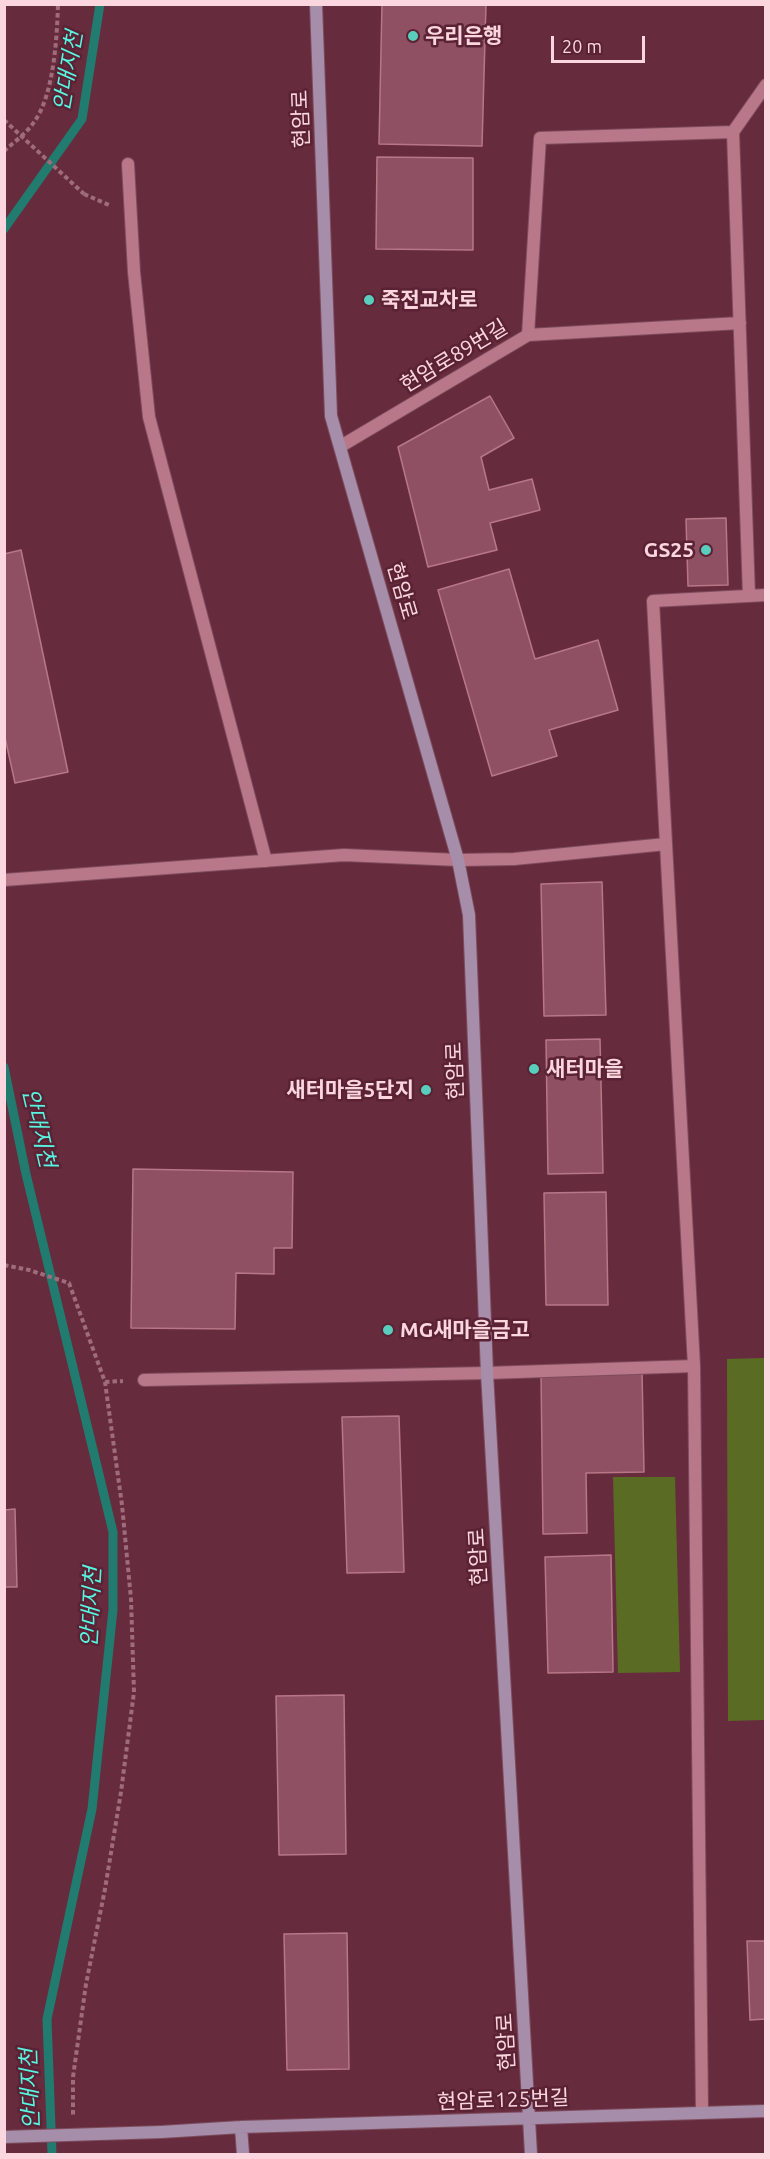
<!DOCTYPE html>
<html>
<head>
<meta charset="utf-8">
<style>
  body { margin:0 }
  #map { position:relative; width:770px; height:2159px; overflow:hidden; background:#662c3e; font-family:Ubuntu,sans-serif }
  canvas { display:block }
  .frame { position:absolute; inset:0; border:6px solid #fbd6df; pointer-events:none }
  .scale { position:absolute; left:551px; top:36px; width:94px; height:27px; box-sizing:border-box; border:3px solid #fbd6df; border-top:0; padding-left:8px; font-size:18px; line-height:21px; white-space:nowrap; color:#fbd6df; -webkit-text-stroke:4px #5a2234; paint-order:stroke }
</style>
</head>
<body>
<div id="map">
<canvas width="770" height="2159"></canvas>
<div class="frame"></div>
<div class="scale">20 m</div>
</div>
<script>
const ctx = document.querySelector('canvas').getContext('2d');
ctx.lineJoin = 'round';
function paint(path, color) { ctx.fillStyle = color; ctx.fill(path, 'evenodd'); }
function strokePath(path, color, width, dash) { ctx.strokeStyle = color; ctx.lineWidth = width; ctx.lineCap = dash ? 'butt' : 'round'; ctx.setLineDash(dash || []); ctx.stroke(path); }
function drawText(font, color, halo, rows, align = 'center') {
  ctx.font = font + ' Ubuntu,"Noto Sans KR",sans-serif'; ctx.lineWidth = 5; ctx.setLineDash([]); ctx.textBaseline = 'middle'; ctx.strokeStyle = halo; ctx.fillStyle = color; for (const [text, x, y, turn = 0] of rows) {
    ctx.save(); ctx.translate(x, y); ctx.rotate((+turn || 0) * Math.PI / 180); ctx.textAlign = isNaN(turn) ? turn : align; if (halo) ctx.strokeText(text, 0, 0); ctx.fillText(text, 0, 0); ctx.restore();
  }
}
paint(new Path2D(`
  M765,1358v362l-37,1 -1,-362z
  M613,1477h62l5,195 -62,1z`), '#5a6c23');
strokePath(new Path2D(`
  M4,229l78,-110 18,-115
  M4,1067l22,107 87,358v78l-21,199 -45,210 5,135`), '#217b6f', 9);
const building = new Path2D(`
  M382,4h104l-4,142 -103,-2z
  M377,157l96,1v92l-97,-1z
  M490,396l24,42 -33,19 8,33 43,-11 8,31 -50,13 7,27 -69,17 -30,-120z
  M726,518l2,67 -40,1 -2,-67z
  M21,550l47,222 -53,11 -11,-50v-179z
  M509,569l26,90 63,-19 20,70 -69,20 8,26 -65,20 -54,-186z
  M602,882l4,133 -62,1 -3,-132z
  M600,1039l3,134 -55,1 -2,-134z
  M133,1169l160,3 -1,76h-18v26l-38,-1 -1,56 -104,-1z
  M606,1192l2,113h-62l-2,-112z
  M642,1371l2,101 -58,1 1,60 -44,1 -2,-161z
  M399,1416l5,156 -57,1 -5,-156z
  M15,1509l2,78h-13v-77z
  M611,1555l2,117 -65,1 -3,-116z
  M344,1695l2,159 -67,1 -3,-159z
  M347,1933l2,136 -62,1 -3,-136z
  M747,1941h19v78l-16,1z`);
paint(building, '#8e5062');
strokePath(building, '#b87788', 1.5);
const street = new Path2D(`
  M128,164l6,108 15,145 117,444
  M528,335l12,-197 193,-6
  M341,446l187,-111 212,-12
  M749,596l-16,-464 33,-47
  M4,880l340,-25 114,5 56,-1 152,-15
  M144,1380l343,-7 207,-7
  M702,2112l-8,-746 -41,-765 113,-6`);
const secondary = new Path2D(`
  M316,4l15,412 127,444 11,55 18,458 44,781
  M241,2127l2,27
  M161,2132l80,-5 525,-16`);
strokePath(street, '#7e4c5d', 14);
strokePath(secondary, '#7e4c5d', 14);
strokePath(new Path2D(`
  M4,151c10,-9 23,-18 30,-29 20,-27 23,-85 24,-118
  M84,194l25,11
  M4,1265l25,5 40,13 36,99 17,123 9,94 3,93 -13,100 -16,97 -19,95 -13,93v38
  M105,1382l18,-1`), '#9e6c7b', 4, [4.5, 3]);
strokePath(street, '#b97889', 12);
strokePath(secondary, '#a68eab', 12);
const secondaryBridge = new Path2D(`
  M4,2137l157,-5`);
strokePath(secondaryBridge, '#7e4c5d', 14, []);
strokePath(new Path2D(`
  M4,120l80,74`), '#9e6c7b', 4, [4.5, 3]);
strokePath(secondaryBridge, '#a68eab', 12);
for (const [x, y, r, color] of [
  [413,36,6,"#5acebd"],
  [369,300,6,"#5acebd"],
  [706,550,6,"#5acebd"],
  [534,1069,6,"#5acebd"],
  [426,1090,6,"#5acebd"],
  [388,1330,6,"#5acebd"]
]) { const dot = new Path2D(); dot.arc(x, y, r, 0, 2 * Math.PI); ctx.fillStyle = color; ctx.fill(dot); strokePath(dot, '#5a2234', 2); }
drawText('bold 21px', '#fbd6df', '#5a2234', [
  ["우리은행",425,36],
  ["죽전교차로",381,300],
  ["GS25",694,550,"right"],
  ["새터마을",546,1069],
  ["새터마을5단지",414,1090,"right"],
  ["MG새마을금고",400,1330]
], 'left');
drawText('21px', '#fbd6df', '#5a2234', [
  ["현암로",301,119,-92],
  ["현암로89번길",454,356,-31],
  ["현암로",402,591,74],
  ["현암로",455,1071,-92],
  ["현암로",478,1557,-93],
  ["현암로",506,2042,-93],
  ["현암로125번길",503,2100,-2]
]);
drawText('italic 22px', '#55f7e1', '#5a2234', [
  ["안대지천",68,71,-80],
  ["안대지천",39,1128,77],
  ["안대지천",91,1607,-87],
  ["안대지천",30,2089,-92]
]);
</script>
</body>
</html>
